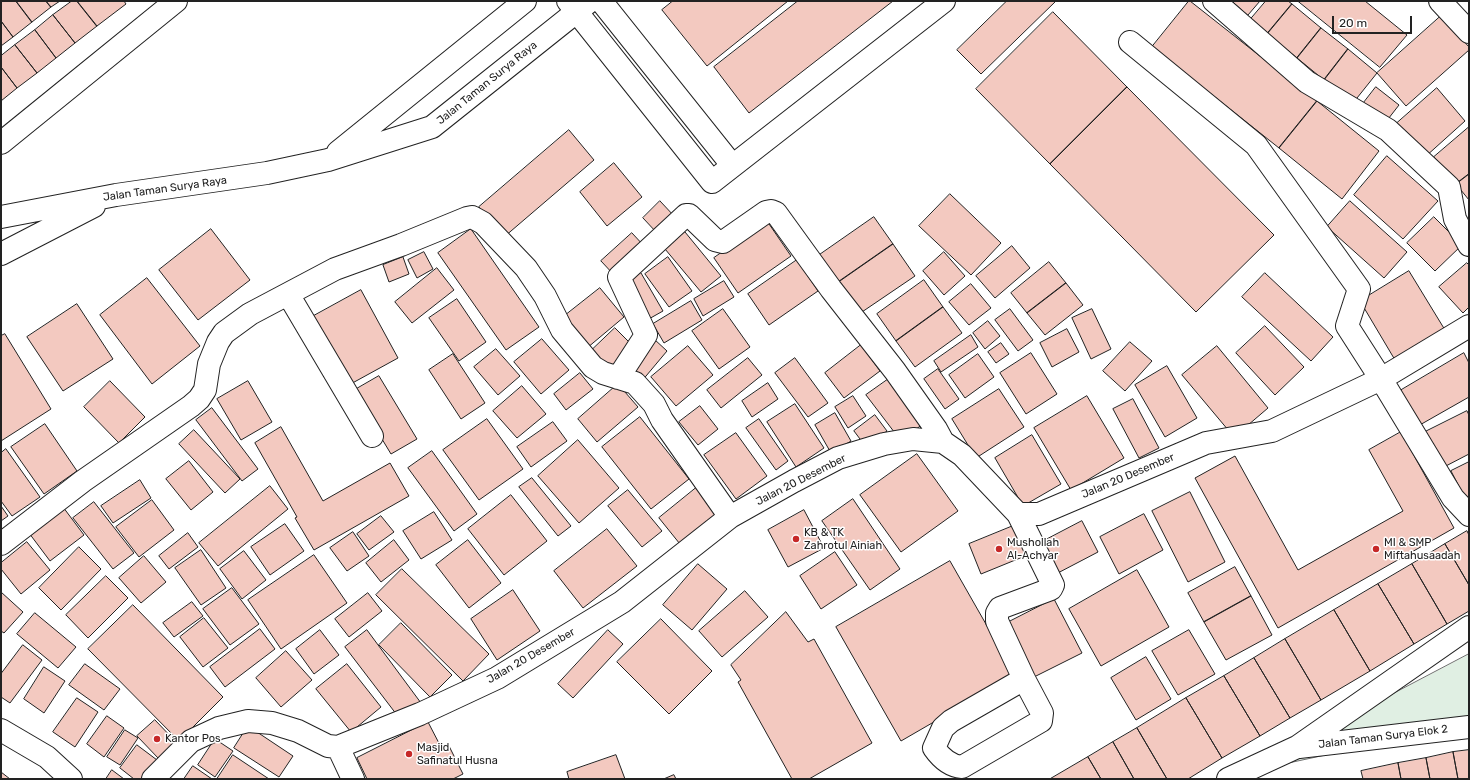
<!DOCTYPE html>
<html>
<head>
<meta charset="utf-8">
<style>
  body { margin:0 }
  #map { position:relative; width:1470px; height:780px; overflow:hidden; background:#fff; font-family:Rubik,sans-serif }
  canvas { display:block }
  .frame { position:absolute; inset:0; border:2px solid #222; pointer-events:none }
  .scale { position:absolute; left:1332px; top:16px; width:80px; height:18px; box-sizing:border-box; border:2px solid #222; border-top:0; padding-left:5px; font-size:12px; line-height:14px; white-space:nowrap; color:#222; -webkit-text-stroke:3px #fff; paint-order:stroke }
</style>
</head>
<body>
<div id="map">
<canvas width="1470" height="780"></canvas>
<div class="frame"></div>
<div class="scale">20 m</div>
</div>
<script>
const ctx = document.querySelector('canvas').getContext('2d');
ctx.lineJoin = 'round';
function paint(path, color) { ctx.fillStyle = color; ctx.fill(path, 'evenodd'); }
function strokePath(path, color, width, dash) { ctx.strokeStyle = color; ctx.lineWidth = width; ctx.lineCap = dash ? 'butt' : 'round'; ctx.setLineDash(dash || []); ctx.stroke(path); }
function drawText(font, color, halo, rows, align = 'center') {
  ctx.font = font + ' Rubik,sans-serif'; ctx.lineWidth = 3; ctx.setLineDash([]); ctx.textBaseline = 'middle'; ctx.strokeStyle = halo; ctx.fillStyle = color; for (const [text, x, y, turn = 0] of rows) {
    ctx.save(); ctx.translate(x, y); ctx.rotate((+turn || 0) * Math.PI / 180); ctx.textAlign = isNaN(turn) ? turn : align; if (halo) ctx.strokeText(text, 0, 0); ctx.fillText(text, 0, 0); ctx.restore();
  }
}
const green = new Path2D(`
  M1469,654v70l-227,49z`);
paint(green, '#e0efe3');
strokePath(green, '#6f6f6f', 1);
const building = new Path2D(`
  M1,1h15l16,21 -19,15 -12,-16z
  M16,1h30l5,6 -19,15z
  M46,1h14l-9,6z
  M72,1h5l20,25 -22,17 -22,-28z
  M77,1h47l2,3 -29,22z
  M673,1h115l-81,65 -45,-56z
  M798,1h95l-144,112 -35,-46z
  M1007,1h49l-75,73 -24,-24z
  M1189,1h1l127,100 -38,47 -127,-101z
  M1232,1h28l-12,14z
  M1266,1h22l4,3 -25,30 -17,-14z
  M1298,1h67l42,34 -27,32z
  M1292,4l29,24 -24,30 -30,-24z
  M1053,12l74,75 -77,77 -74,-75z
  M53,15l22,28 -19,15 -21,-28z
  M1441,16l28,31v3l-63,56 -29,-33z
  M1,21l12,16 -12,9z
  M1321,28l27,21 -24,31 -27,-22z
  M35,30l21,28 -19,15 -22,-28z
  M15,45l22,28 -20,15 -16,-21v-11z
  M1348,49l29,24 -24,30 -29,-23z
  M1,67l16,21 -16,13z
  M1127,87l147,148 -78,77 -146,-148z
  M1376,87l23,18 -14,18 -23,-18z
  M1437,88l28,33 -40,36 -29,-33z
  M1317,101l62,50 -37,48 -63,-51z
  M1469,127v47l-13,10 -22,-27z
  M569,130l25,30 -90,77 -25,-30z
  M1387,156l51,45 -35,38 -49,-44z
  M614,163l28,34 -35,29 -27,-34z
  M1469,174v26l-13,-16z
  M950,194l51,49 -30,32 -52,-49z
  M660,201l15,16 -18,16 -14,-15z
  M1350,201l57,51 -23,26 -57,-51z
  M874,217l19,27 -56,39 -19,-27z
  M1434,217l28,28 -27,26 -28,-28z
  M767,221l24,35 -53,37 -24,-35z
  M211,229l39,51 -52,40 -39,-50z
  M471,229l68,98 -33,23 -68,-97z
  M685,232l36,44 -20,16 -36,-43z
  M632,233l13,14 -30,29 -14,-15z
  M893,244l22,32 -56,38 -22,-31z
  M1012,246l18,22 -35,30 -19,-22z
  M424,252l9,17 -16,9 -9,-18z
  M944,252l21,24 -21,19 -21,-24z
  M403,257l6,17 -20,8 -6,-17z
  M668,257l24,34 -23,16 -24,-33z
  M797,260l21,31 -49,34 -21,-31z
  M1049,262l17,21 -39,30 -16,-20z
  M1467,263l2,2v42l-6,6 -24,-26z
  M437,268l17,22 -42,33 -17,-21z
  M1409,271l36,59 -50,30 -35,-59z
  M641,273l22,38 -16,9 -22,-38z
  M1265,273l68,64 -22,24 -69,-64z
  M147,278l53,68 -48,38 -52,-69z
  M924,280l19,27 -47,34 -19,-27z
  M724,281l10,16 -31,19 -9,-17z
  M1066,283l17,22 -38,30 -18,-22z
  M971,284l20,24 -22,17 -20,-23z
  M600,288l24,29 -37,31 -25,-30z
  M361,290l37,68 -51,28 -37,-68z
  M457,299l29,43 -27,19 -30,-43z
  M691,301l11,19 -38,23 -11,-19z
  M77,304l36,55 -50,32 -36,-54z
  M943,307l19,26 -47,34 -19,-26z
  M723,309l27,38 -31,22 -27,-38z
  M1010,309l23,31 -15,11 -23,-31z
  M1092,309l19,40 -20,10 -19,-41z
  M988,321l12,15 -15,13 -12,-16z
  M1265,326l39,41 -29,28 -39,-42z
  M615,328l18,18 -23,23 -18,-19z
  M1067,329l12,23 -27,15 -12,-24z
  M5,334l46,75 -50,32v-105z
  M971,335l7,12 -37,25 -7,-11z
  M542,339l27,31 -28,24 -27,-32z
  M654,339l13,12 -26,31 -14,-12z
  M1130,342l22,19 -27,30 -22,-20z
  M1001,343l8,11 -13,9 -8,-11z
  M861,345l19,26 -36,27 -19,-25z
  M688,346l25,29 -37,31 -25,-29z
  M1217,346l51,62 -34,29 -52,-62z
  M496,349l24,27 -22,19 -24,-28z
  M1031,353l26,41 -31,20 -26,-41z
  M1464,353l5,10v34l-51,29 -20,-34z
  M453,354l32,49 -24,16 -32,-49z
  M978,354l16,23 -29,21 -16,-23z
  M748,358l14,17 -41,33 -14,-18z
  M795,358l33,45 -20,14 -33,-44z
  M1167,366l30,52 -32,19 -30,-52z
  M938,369l21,30 -14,10 -21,-30z
  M580,373l13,16 -27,21 -12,-16z
  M379,376l38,63 -26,15 -38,-63z
  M890,378l34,45 -23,18 -35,-46z
  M110,381l35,36 -26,26 -35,-36z
  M248,381l24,41 -31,18 -24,-41z
  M768,383l10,16 -26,18 -10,-16z
  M618,384l20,23 -41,35 -19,-23z
  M522,386l24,28 -29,24 -24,-27z
  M999,389l25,38 -48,31 -24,-39z
  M853,396l13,20 -18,12 -13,-21z
  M1087,396l37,62 -53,32 -37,-62z
  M1133,399l26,49 -20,10 -26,-49z
  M795,404l29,44 -28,19 -29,-45z
  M700,406l18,23 -20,16 -19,-23z
  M212,408l46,61 -16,12 -46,-61z
  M1467,411l2,4v39l-27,14 -19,-35z
  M835,413l16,28 -20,12 -16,-28z
  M875,415l12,16 -21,16 -12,-16z
  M640,417l49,62 -38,30 -49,-62z
  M487,419l36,50 -44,31 -36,-50z
  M759,419l29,42 -12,9 -30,-42z
  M553,422l14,19 -36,26 -14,-20z
  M45,424l32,47 -33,23 -33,-47z
  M281,427l42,74 67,-38 19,33 -95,54 -19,-32 2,-1 -42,-74z
  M194,430l46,49 -15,14 -46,-49z
  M1401,432l53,96 -176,100 -83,-150 40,-22 63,114 105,-59 -34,-61z
  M736,433l31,43 -31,23 -32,-44z
  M1032,435l29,49 -38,22 -28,-48z
  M578,440l41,48 -40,35 -41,-47z
  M6,449l34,48 -28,19 -11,-15v-48z
  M432,451l45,63 -23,17 -46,-63z
  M917,454l41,57 -57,41 -41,-57z
  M189,461l24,31 -22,18 -25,-31z
  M1469,462v41l-1,1 -17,-33z
  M532,478l39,48 -13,10 -39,-49z
  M140,480l11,18 -38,25 -12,-17z
  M270,486l18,23 -70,57 -19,-23z
  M696,488l25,31 -37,30 -25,-31z
  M628,490l34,41 -20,16 -34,-41z
  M1190,492l35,70 -37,20 -36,-71z
  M511,495l36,46 -43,34 -36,-46z
  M853,499l47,70 -30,21 -48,-69z
  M152,500l22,30 -35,27 -23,-30z
  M94,502l40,51 -21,16 -40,-51z
  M1,506l7,10 -7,5z
  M63,507l21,28 -34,26 -21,-28z
  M804,510l20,38 -36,19 -20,-37z
  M434,512l18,28 -31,19 -18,-28z
  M1144,514l19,36 -44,24 -19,-37z
  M381,516l13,16 -25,18 -12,-16z
  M1082,521l16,31 -44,23 -16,-31z
  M285,524l19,27 -34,24 -19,-28z
  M1018,524l12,30 -49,20 -12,-30z
  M607,529l30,37 -54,42 -29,-37z
  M1467,531l2,4v50l-24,-41z
  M353,532l16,24 -22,15 -17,-23z
  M188,533l10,14 -29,22 -10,-13z
  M394,540l15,20 -28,22 -15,-19z
  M468,540l33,43 -32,25 -33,-43z
  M27,542l23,28 -29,24 -20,-25v-6z
  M1445,544l24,41v26l-22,13 -35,-60z
  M79,547l22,22 -40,41 -22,-22z
  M201,550l25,38 -25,17 -26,-37z
  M244,551l22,29 -24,19 -22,-30z
  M835,552l22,33 -36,24 -21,-33z
  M314,555l33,48 -66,46 -33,-49z
  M144,556l22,26 -25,21 -22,-25z
  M950,561l65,114 -114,66 -65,-114z
  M698,564l29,25 -35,41 -29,-25z
  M1412,564l35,60 -33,20 -36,-60z
  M1235,567l16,29 -47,26 -16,-29z
  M402,569l87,85 -26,27 -87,-86z
  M1137,570l32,57 -68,39 -32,-57z
  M106,576l22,22 -40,40 -22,-23z
  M1378,584l36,60 -44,27 -36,-61z
  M232,588l27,36 -29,21 -27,-36z
  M513,590l27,41 -43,29 -26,-41z
  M745,591l23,26 -46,40 -23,-26z
  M1,592l22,20 -19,21 -3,-2z
  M368,593l14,18 -33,26 -14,-18z
  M1251,596l21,39 -46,25 -22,-38z
  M1054,599l28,54 -54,27 -27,-54z
  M192,602l11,14 -29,21 -11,-14z
  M133,605l90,92 -44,44 -91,-92z
  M1334,610l36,61 -49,29 -36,-61z
  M786,612l22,30 6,-3 58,104 -63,36h-17l-54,-97 3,-2 -10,-15z
  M35,613l41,34 -18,21 -41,-34z
  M204,618l24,30 -25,19 -23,-30z
  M661,619l51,52 -43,43 -52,-52z
  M401,623l51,52 -22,22 -51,-52z
  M260,629l15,20 -50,38 -15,-20z
  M320,630l19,25 -25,19 -18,-25z
  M367,630l54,73 -21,16 -55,-72z
  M608,630l15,14 -50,54 -15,-14z
  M1189,630l26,44 -37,21 -26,-44z
  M1285,639l36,61 -31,18 -36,-60z
  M23,645l19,15 -32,43 -9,-6v-23z
  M286,651l26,29 -31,27 -25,-29z
  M1146,657l25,42 -35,21 -25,-42z
  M1254,658l36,60 -30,18 -36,-60z
  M85,664l35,25 -16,21 -35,-25z
  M347,664l34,43 -30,25 -35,-43z
  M44,667l21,14 -21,32 -20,-14z
  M1224,676l36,60 -38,22 -36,-60z
  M77,698l21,14 -23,35 -22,-15z
  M1186,698l36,60 -34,21h-21l-30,-51z
  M107,716l17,12 -20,29 -17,-13z
  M155,720l21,22 -17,17 -22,-23z
  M428,722l14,27 7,-3 14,28 -10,5h-86l-10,-21z
  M248,726l45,30 -14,21 -45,-29z
  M1137,728l30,51h-33l-21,-37z
  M125,730l13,8 -18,27 -13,-8z
  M215,739l18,12 -18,26 -17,-12z
  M1113,742l21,37h-33l-13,-22z
  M137,745l20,15 -14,19h-9l-14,-11z
  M1469,750v29h-11l-5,-27z
  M1453,752l5,27h-28l-4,-21z
  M233,755l36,24h-52z
  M616,755l9,24h-56l-2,-7z
  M1088,757l13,22h-51z
  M1426,758l4,21h-29l-3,-16z
  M1398,763l3,16h-38l-2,-8z
  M193,766l19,13h-28z
  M112,770l12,9h-18z
  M1,772l9,7h-9z
  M674,775l2,4h-12z`);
paint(building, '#f3c9c0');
strokePath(building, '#222', 1);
const minor = new Path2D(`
  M568,1l144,181 232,-181
  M601,1l131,164
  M1214,1l93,81 81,48 61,57 6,32 14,26
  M1440,1l29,31
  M1130,42l126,103 103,144 -12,37 34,53 72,119 16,17
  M1,143l175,-142
  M338,152l187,-151
  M1,217l115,-22 151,-22 61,-13 104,-33 158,-126
  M1,254l93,-48
  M288,294l84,142
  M618,378l28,-43 -27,-58 67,-62h3l26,25 8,2 43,-30 5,-1 5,2 55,76 64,82 41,58 7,13
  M1018,514l35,71 -2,4 -51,19 -3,5v8l27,58 18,34 -1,8 -79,46c-12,-1 -21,-9 -28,-19l9,-20 8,-7 73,-42
  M1,544l82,-63 108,-75 8,-7 6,-9 4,-26 9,-22 6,-9 26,-19 85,-45 66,-24 66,-27 5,-1 11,6 43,45 19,28 17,34 31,37 10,6 32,10 19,21 8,16 68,97
  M1,730l46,27 24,22
  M338,747l15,32
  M1299,747l170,-20
  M153,779l38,-38 28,-13 29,-7 24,2 26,8 30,15 10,1 82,-33 77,-36 125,-76 108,-85 64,-36 44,-23 46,-14 29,-5 30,3 19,13 56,59h21l167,-71 66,-12 109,-52 88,-53
  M1228,779l69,-32 172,-120`);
strokePath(minor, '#222', 24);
strokePath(minor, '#fff', 22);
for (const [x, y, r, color] of [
  [796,539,4,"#c62828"],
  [999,549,4,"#c62828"],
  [1376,549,4,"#c62828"],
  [157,739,4,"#c62828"],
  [409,754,4,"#c62828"]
]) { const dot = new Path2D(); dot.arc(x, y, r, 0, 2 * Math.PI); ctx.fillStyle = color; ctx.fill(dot); strokePath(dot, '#fff', 1.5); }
drawText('11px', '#222', '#fff', [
  ["Jalan Taman Surya Raya",487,83,-39],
  ["Jalan Taman Surya Raya",165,189,-8],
  ["Jalan 20 Desember",1128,476,-23],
  ["Jalan 20 Desember",801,480,-27],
  ["Jalan 20 Desember",531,656,-30],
  ["Jalan Taman Surya Elok 2",1383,737,-7]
]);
drawText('11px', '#222', '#fff', [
  ["KB & TK",804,533],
  ["Zahrotul Ainiah",804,546],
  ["Mushollah",1007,543],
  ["Al-Achyar",1007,556],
  ["MI & SMP",1384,543],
  ["Miftahusaadah",1384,556],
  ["Kantor Pos",165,739],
  ["Masjid",417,748],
  ["Safinatul Husna",417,761]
], 'left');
</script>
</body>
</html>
